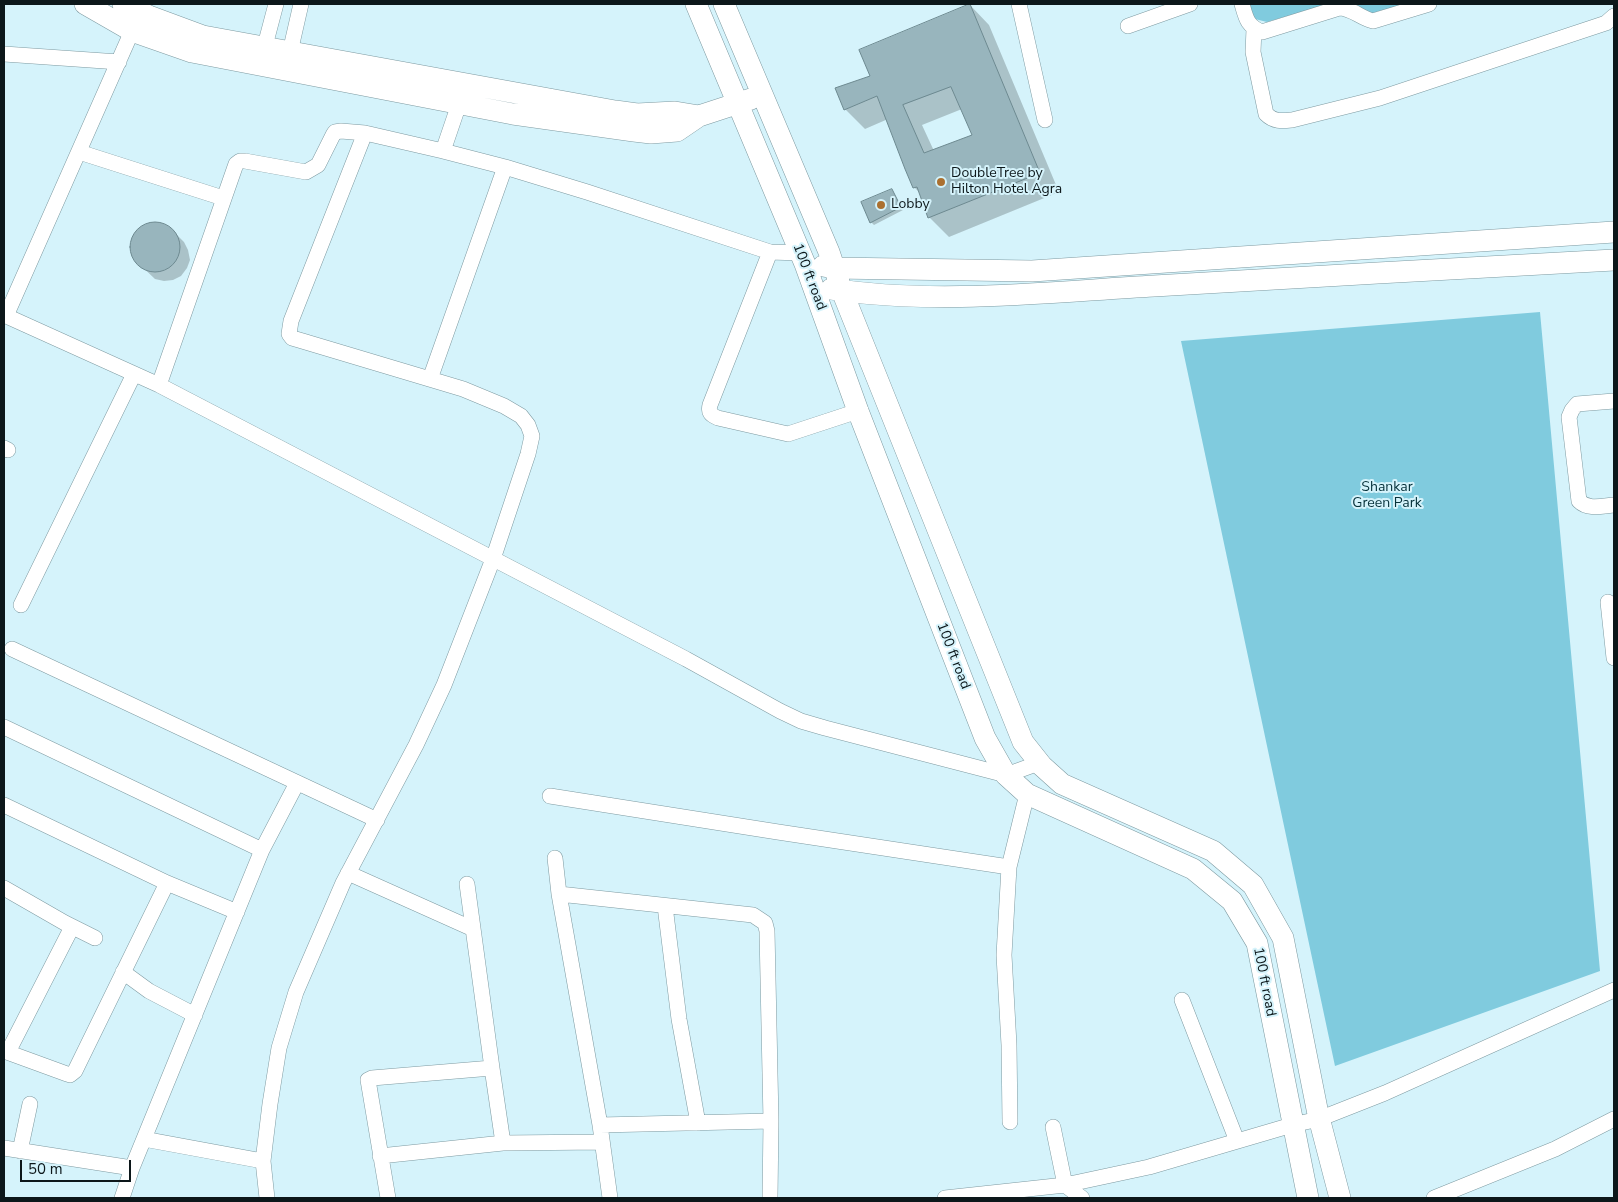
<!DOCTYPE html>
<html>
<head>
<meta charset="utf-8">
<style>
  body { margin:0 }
  #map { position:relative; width:1618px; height:1202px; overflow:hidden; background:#d5f3fb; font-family:"Nunito Sans",sans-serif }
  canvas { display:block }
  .frame { position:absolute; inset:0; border:5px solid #0c171a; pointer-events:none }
  .scale { position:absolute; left:20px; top:1160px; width:111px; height:22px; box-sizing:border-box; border:2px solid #0c171a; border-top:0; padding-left:6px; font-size:15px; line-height:18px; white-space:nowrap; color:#0c171a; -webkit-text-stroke:4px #d5f3fb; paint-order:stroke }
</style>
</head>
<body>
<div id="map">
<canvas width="1618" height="1202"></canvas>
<div class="frame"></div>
<div class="scale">50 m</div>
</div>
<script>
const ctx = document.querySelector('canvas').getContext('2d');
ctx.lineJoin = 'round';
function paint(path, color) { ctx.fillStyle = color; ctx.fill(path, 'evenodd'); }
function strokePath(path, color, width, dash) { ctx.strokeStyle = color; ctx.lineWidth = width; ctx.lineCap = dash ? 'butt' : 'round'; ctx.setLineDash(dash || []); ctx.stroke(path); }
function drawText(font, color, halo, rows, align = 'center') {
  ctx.font = font + ' "Nunito Sans",sans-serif'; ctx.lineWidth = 4; ctx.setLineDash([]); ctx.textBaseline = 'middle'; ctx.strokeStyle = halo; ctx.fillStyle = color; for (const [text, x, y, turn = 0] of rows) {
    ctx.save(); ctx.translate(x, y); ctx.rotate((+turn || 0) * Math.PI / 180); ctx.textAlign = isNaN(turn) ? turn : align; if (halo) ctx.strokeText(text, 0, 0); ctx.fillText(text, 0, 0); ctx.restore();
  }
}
paint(new Path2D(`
  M1248,4h81l-62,18 -12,-3z
  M1356,4h49l-36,10z
  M1540,312l60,659 -265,95 -154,-725z`), '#80cbde');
paint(new Path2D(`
  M970,5l19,20 70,167 -110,45 -20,-20 -8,-23 -7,-7 -26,-68 -23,10 -20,-20 27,-32zM962,109l11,27 -39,15 -12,-26z
  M891,190l12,20 -29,15 -3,-3z
  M157,223l9,3 7,5 11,11 4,8 2,10 -3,8 -6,8 -8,4 -9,1 -9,-2 -18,-17 -4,-8 -1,-9 2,-9 6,-7 8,-5z`), '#0003');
const building = new Path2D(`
  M970,4l70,169 -112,45 -11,-31 -4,1 -8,-19 -28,-73 -33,14 -9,-22 35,-12 -11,-26zM951,87l21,48 -48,18 -21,-48z
  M892,189l9,18 -31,16 -9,-21z
  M130 247a25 25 0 1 1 50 0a25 25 0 1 1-50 0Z`);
paint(building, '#98b5bd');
strokePath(building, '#6d8990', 1);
const street = new Path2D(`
  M1019,4l26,116
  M1242,4c4,14 5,22 20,28l77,-24c13,0 21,10 34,13l56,-17
  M1128,26l62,-22
  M1254,29l-1,23 13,62c8,8 16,7 26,6l88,-22 226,-75 8,-7
  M4,54l115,8
  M262,57l14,-53
  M288,61l13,-57
  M443,151l16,-47
  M79,152l144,46
  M505,167l82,25 183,60 31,1
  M770,252l-60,153c-2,8 1,10 8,13l70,16 70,-23
  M4,315l155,70 527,274 94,52 21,10 24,7 181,47 33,-12
  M6,316l126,-285
  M159,385l77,-221 4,-3h5l61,11 12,-7 15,-30 2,-3 6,-1 24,2 78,18 62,16 -75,212
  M1614,401l-37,3 -5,6 -3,7 10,84c9,9 23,5 35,4
  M4,448l4,2
  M1608,602l6,56
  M21,605l113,-231
  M12,649l365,171
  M4,727l258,123
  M550,796l228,36 231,35
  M4,805l163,78 70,29
  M555,858l4,36 41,231 10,73
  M348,873l125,56
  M4,888l61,35 30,15
  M559,894l194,21 12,8 2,8 4,190 -1,77
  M665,906l14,113 19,104
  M123,972l26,19 46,24
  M1182,1000l55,141
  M4,1051l63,23 3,1 5,-4 92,-188
  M8,1052l64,-125
  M1010,1122l-1,-77 -5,-90 5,-88 18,-73
  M600,1125l171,-4
  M1053,1127l12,58 17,13
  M144,1139l119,22
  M503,1143l99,-1
  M4,1148l128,20
  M20,1151l10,-47
  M380,1156l123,-13 -11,-75
  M122,1198l10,-30 130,-318 35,-67
  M267,1198l-4,-37 7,-57 9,-56 17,-56 47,-109 73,-138 28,-60 49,-126 35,-105 4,-18 -4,-11 -7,-9 -17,-10 -41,-17 -164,-49 -7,-2 -3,-4 2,-13 74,-188
  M388,1198l-20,-118 4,-2 120,-10 -25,-184
  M945,1198l120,-13 84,-18 143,-42 27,-6 66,-26 229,-103
  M1434,1198l121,-49 59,-30`);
const secondary = new Path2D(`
  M85,4l47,27 60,21 321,62 121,17 17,2 26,-2 22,-15 52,-17
  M123,4l26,12 54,20 412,75 22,3 38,-2 24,4
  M696,4l109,260 53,147 127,327 21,37 21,19 166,75 39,32 25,42 51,255
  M724,4l105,248 13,39 181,451 19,24 20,18 151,67 40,34 30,53 35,176 22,84
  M823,266l11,2 198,3 582,-39
  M831,289c104,16 217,3 323,-3 153,-9 307,-18 460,-26`);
strokePath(street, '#7e9aa1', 16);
strokePath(secondary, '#7e9aa1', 22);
strokePath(street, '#fff', 15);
strokePath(secondary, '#fff', 21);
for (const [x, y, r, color] of [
  [941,182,5,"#ab7030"],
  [881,205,5,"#ab7030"]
]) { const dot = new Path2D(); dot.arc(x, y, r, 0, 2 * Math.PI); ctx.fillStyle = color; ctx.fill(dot); strokePath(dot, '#d5f3fb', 2); }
drawText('14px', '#0c171a', '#d5f3fb', [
  ["DoubleTree by",951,174],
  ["Hilton Hotel Agra",951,190],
  ["Lobby",891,205]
], 'left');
drawText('14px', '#0c171a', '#d5f3fb', [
  ["100 ft road",809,277,69],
  ["100 ft road",953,656,69],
  ["100 ft road",1264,982,79]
]);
drawText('14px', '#06313a', '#d5f3fb', [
  ["Shankar",1387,488],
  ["Green Park",1387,504]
]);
</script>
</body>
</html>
